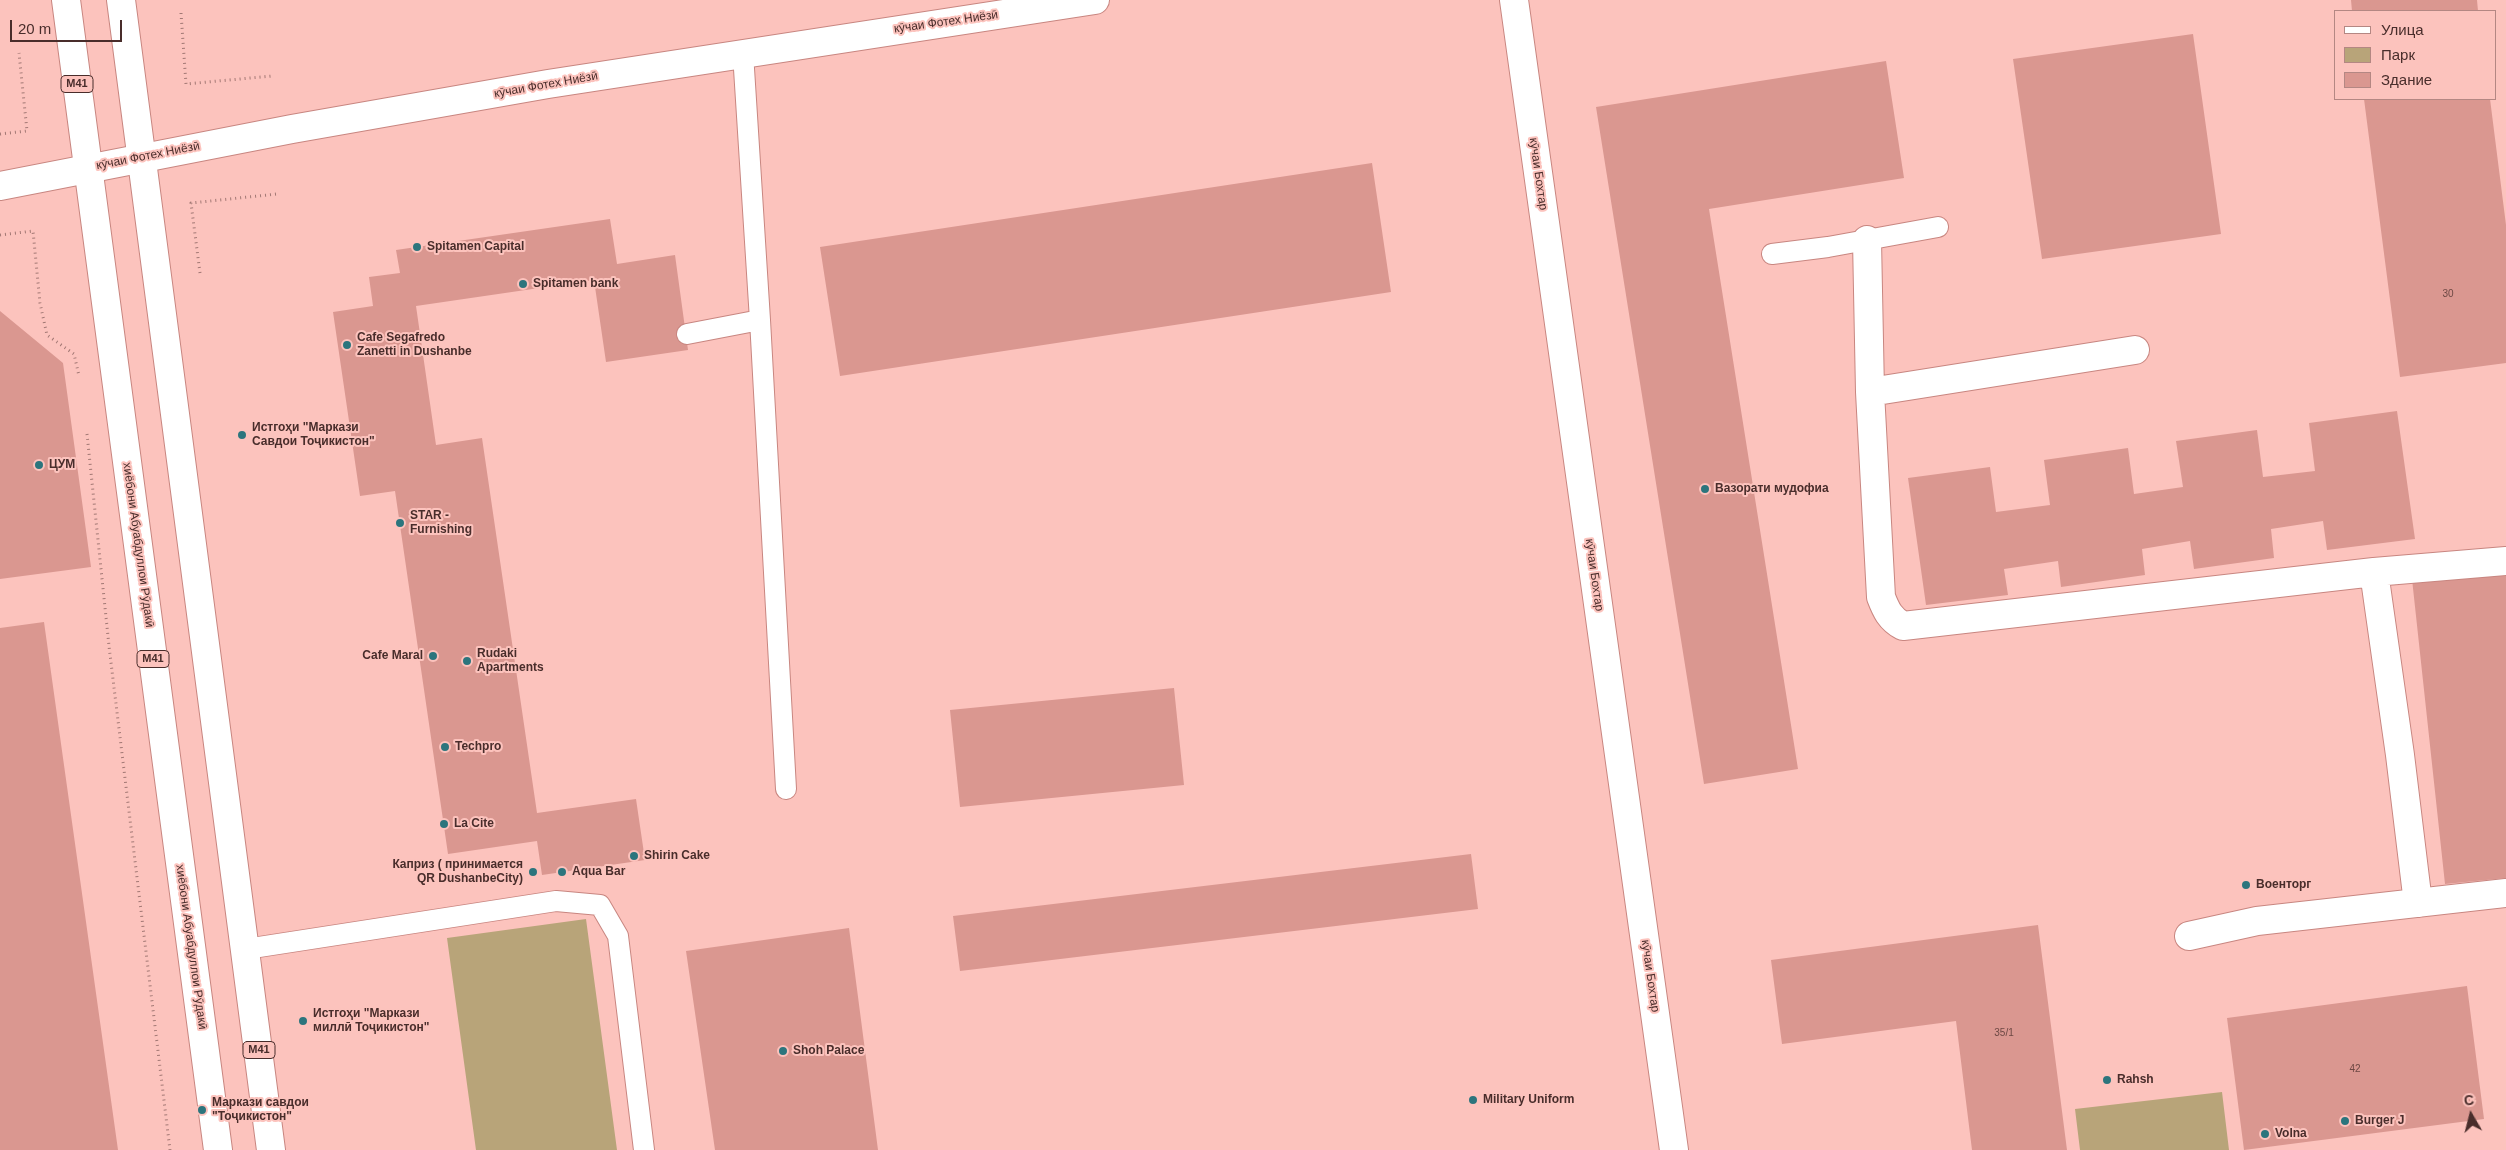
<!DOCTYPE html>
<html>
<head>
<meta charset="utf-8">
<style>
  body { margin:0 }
  #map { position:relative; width:2506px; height:1150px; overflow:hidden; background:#fcc3bd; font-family:Arial,sans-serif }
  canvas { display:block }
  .legend { position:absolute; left:2334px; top:10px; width:162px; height:90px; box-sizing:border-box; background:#fcc3bd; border:1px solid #b48783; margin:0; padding:6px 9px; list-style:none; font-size:15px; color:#492d2b }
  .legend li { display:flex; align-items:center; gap:10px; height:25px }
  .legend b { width:25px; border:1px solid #b48783 }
  .north { position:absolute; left:2446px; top:1090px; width:50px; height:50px; -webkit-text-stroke:4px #fcc3bd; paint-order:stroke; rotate:352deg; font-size:14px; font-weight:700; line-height:20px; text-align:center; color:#492d2b }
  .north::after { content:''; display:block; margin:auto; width:18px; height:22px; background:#492d2b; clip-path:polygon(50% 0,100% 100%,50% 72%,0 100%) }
  .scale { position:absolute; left:10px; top:20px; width:112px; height:22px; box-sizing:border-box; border:2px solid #492d2b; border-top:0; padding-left:6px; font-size:15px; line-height:18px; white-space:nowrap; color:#492d2b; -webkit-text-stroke:4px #fcc3bd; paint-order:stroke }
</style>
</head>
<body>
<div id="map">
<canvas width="2506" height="1150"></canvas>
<ul class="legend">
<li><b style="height:6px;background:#fff"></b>Улица</li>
<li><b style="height:14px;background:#b8a479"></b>Парк</li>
<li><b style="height:14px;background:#da9790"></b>Здание</li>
</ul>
<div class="north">С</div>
<div class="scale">20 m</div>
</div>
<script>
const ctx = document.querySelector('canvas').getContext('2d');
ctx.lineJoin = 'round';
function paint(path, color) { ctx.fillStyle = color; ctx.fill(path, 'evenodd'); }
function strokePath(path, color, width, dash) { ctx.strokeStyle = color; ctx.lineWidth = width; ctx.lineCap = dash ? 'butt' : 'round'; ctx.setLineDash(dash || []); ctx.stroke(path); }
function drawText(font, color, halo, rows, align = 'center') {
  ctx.font = font + ' Arial,sans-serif'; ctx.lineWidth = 4; ctx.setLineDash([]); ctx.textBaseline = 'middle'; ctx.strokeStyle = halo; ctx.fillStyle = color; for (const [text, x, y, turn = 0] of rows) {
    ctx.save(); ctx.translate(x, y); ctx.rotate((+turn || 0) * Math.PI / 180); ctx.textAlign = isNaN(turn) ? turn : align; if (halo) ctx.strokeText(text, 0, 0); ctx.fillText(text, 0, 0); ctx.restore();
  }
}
paint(new Path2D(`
  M586,919l31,231h-141l-29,-212z
  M2222,1092l7,58h-149l-5,-41z`), '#b8a479');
paint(new Path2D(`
  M2351,0h126l1,11h-126z
  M2193,34l28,200 -179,25 -29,-200z
  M1886,61l18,117 -195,31 89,560 -94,15 -108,-677z
  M2364,99h126l16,126v138l-106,14z
  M1372,163l19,129 -551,84 -20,-129z
  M610,219l7,45 58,-9 13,95 -82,12 -12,-82 -178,26 20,139 46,-7 55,375 99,-14 9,61 -103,15 -5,-34 -89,13 -53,-363 -35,5 -27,-184 40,-6 -4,-29 31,-4 -4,-23z
  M0,311l63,52 28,204 -91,12z
  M2397,411l18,128 -88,11 -4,-29 -52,8 3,29 -80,11 -4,-28 -48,8 3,26 -84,12 -3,-26 -54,8 4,26 -82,10 -18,-127 82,-11 6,45 54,-7 -6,-45 84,-12 6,46 49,-7 -7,-46 81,-11 6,47 52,-6 -6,-48z
  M2506,568v310l-61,6 -33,-305z
  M44,622l19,136 55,392h-118v-522z
  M1174,688l10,97 -224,22 -10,-97z
  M1471,854l7,55 -518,62 -7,-55z
  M2038,925l29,225h-95l-16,-129 -174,23 -11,-84z
  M849,928l29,222h-163l-29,-199z
  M2467,986l17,133 -240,31 -17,-132z`), '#da9790');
const service = new Path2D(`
  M1772,254l56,-7 110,-20
  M760,320l26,469
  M687,334l73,-14 -17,-267
  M246,949l310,-48 44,4 18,31 26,214`);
const minor = new Path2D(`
  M0,186l292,-57 256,-45 547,-84
  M1867,240l3,152 265,-42
  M1870,392l11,205c5,13 9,22 22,29l471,-54 132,-11
  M2374,572l26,183 18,148
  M2189,936l68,-15 249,-28`);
const tertiary = new Path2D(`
  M1514,0l160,1150`);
const trunk = new Path2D(`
  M66,0l152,1150
  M121,0l150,1150`);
strokePath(service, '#c88680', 22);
strokePath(minor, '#c88680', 30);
strokePath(tertiary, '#c88680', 30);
strokePath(trunk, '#c88680', 30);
strokePath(new Path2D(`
  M181,13l5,71 86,-8
  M0,134l27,-3 -8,-78
  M0,235l33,-4 7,72 7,32 27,19 5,22
  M200,273l-9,-70 86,-9
  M87,434l22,212 61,504`), '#a27874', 3, [1, 4]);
strokePath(service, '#fff', 20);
strokePath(minor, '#fff', 28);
strokePath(tertiary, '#fff', 28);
strokePath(trunk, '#fff', 28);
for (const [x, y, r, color] of [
  [417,247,5,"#2c757d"],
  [523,284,5,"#2c757d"],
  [347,345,5,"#2c757d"],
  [242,435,5,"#2c757d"],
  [39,465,5,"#2c757d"],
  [1705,489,5,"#2c757d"],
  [400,523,5,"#2c757d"],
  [433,656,5,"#2c757d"],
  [467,661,5,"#2c757d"],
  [445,747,5,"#2c757d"],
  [444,824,5,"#2c757d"],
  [634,856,5,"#2c757d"],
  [533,872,5,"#2c757d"],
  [562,872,5,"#2c757d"],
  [2246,885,5,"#2c757d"],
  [303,1021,5,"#2c757d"],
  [783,1051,5,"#2c757d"],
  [2107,1080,5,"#2c757d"],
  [1473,1100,5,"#2c757d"],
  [202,1110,5,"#2c757d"],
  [2345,1121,5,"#2c757d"],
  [2265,1134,5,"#2c757d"]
]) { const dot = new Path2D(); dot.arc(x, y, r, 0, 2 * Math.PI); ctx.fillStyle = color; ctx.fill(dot); strokePath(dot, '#fcc3bd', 2); }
drawText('10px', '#6d4844', null, [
  ["30",2448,294],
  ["35/1",2004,1033],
  ["42",2355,1069]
]);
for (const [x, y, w] of [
  [77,84,32],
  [153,659,32],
  [259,1050,32]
]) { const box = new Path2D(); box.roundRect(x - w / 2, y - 8.5, w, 17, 4); ctx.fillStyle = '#fcc3bd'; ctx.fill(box); strokePath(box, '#492d2b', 1); }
drawText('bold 11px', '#492d2b', null, [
  ["M41",77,84],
  ["M41",153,659],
  ["M41",259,1050]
]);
drawText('12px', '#492d2b', '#fcc3bd', [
  ["кӯчаи Фотех Ниёзӣ",946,22,-8],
  ["кӯчаи Фотех Ниёзӣ",546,85,-10],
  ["кӯчаи Фотех Ниёзӣ",148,156,-11],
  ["кӯчаи Бохтар",1538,174,82],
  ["хиёбони Абуабдуллои Рӯдакӣ",138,545,82],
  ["кӯчаи Бохтар",1594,575,82],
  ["хиёбони Абуабдуллои Рӯдакӣ",191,947,82],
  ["кӯчаи Бохтар",1650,976,82]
]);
drawText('bold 12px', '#492d2b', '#fcc3bd', [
  ["Spitamen Capital",427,247],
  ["Spitamen bank",533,284],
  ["Cafe Segafredo",357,338],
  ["Zanetti in Dushanbe",357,352],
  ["Истгоҳи \"Маркази",252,428],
  ["Савдои Toҷикистон\"",252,442],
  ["ЦУМ",49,465],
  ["Вазорати мудофиа",1715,489],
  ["STAR -",410,516],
  ["Furnishing",410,530],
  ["Rudaki",477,654],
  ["Apartments",477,668],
  ["Cafe Maral",423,656,"right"],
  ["Techpro",455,747],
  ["La Cite",454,824],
  ["Shirin Cake",644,856],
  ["Каприз ( принимается",523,865,"right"],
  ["QR DushanbeCity)",523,879,"right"],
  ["Aqua Bar",572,872],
  ["Военторг",2256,885],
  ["Истгоҳи \"Маркази",313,1014],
  ["миллӣ Тоҷикистон\"",313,1028],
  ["Shoh Palace",793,1051],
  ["Rahsh",2117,1080],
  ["Military Uniform",1483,1100],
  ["Маркази савдои",212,1103],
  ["\"Тоҷикистон\"",212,1117],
  ["Burger J",2355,1121],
  ["Volna",2275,1134]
], 'left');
</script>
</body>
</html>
